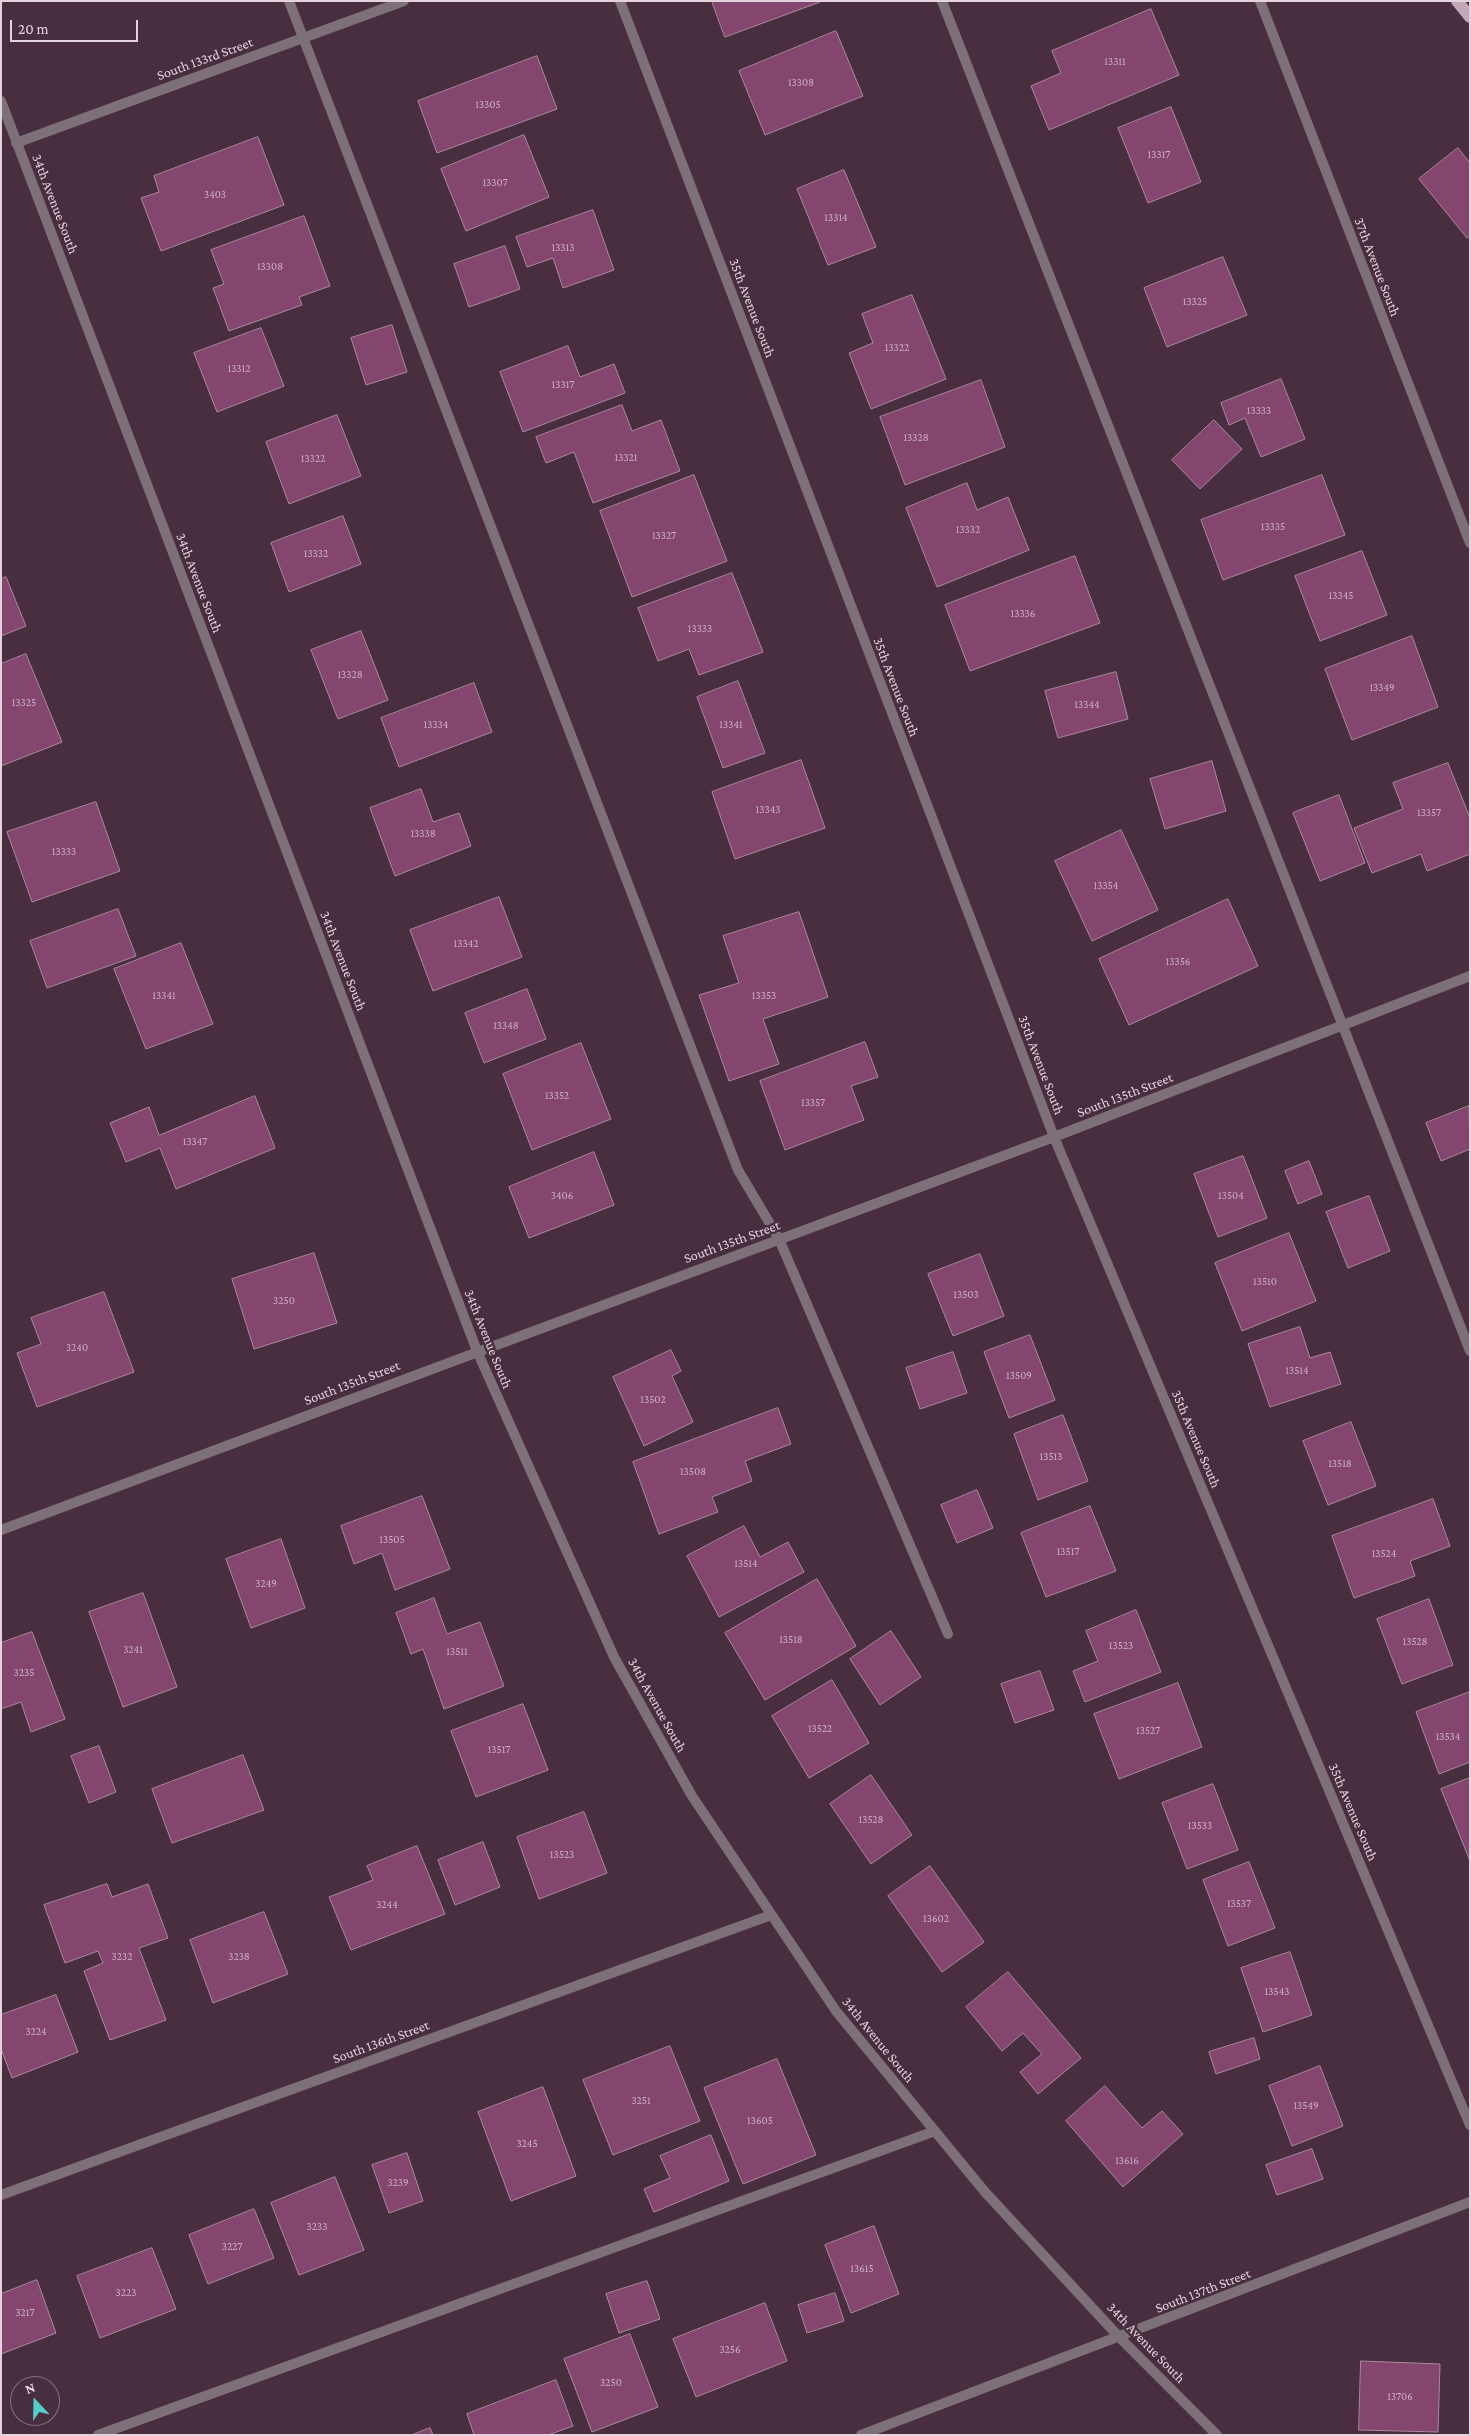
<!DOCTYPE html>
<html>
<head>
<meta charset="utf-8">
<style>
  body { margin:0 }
  #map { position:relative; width:1471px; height:2436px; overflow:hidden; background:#492e3f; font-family:"Crimson Pro",serif }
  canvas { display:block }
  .frame { position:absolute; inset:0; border:2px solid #e4d3dd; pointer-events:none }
  .north { position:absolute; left:10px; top:2376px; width:50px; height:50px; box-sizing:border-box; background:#492e3f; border:1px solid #87707e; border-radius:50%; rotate:339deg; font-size:14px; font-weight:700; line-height:20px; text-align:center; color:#e4d3dd }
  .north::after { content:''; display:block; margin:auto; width:18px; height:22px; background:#54cdc8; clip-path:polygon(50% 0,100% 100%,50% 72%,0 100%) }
  .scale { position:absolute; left:10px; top:20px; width:128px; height:22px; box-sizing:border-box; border:2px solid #e4d3dd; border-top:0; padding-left:6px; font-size:15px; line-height:18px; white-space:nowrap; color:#e4d3dd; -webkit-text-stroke:4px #492e3f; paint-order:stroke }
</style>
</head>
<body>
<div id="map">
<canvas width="1471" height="2436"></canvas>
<div class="frame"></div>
<div class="north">N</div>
<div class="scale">20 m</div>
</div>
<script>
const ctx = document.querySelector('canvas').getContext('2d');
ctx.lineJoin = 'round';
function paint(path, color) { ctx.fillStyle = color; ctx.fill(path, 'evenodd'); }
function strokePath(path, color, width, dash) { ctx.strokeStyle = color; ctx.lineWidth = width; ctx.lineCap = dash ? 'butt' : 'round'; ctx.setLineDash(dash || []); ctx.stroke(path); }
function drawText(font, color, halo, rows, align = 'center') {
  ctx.font = font + ' "Crimson Pro",serif'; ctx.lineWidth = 5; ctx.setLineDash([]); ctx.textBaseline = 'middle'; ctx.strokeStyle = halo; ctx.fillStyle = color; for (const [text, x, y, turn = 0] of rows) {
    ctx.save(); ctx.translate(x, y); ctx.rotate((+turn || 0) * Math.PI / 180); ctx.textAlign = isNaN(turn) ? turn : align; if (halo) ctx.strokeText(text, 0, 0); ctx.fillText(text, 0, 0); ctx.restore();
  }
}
const building = new Path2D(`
  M712,1h108v1l-95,35z
  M1151,9l28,66 -130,55 -18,-44 30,-13 -9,-22z
  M836,31l27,65 -98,39 -26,-64z
  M537,56l20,53 -120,44 -19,-52z
  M1171,107l30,75 -53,21 -30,-75z
  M524,135l25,62 -83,34 -25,-62z
  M258,137l26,68 -123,46 -20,-53 18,-6 -5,-16z
  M1458,148l12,15v73l-3,2 -48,-59z
  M844,170l32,77 -48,18 -31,-76z
  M593,210l21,60 -51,18 -10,-30 -26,9 -11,-30z
  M304,216l26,70 -31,11 3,8 -73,26 -16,-43 11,-4 -13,-34z
  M505,246l15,43 -51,18 -15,-43z
  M1223,257l24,58 -80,32 -23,-59z
  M912,295l34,84 -75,30 -22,-56 24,-10 -11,-29z
  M392,325l15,47 -41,13 -15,-47z
  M261,328l23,58 -67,26 -23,-59z
  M568,346l12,31 34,-13 11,29 -102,39 -23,-60z
  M1281,379l24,60 -44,18 -16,-39 -16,7 -8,-22z
  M981,380l24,67 -100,38 -25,-68z
  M622,405l10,26 29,-11 19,51 -87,32 -19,-51 -28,11 -10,-26z
  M337,415l24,61 -72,28 -23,-62z
  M1214,420l28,29 -42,40 -28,-29z
  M694,475l33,86 -95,36 -32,-86z
  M1322,475l23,60 -122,45 -22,-60z
  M967,483l10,27 31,-13 21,53 -92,37 -31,-79z
  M343,516l18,48 -72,28 -18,-49z
  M1362,551l25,64 -67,26 -25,-65z
  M1075,556l25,67 -130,48 -25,-66z
  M732,573l31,79 -64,23 -10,-26 -31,12 -20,-53z
  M6,577l20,49 -25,10v-57z
  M361,631l27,69 -50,19 -27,-69z
  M1412,636l26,71 -86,33 -27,-71z
  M26,654l36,88 -61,24v-102z
  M1116,672l12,47 -70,19 -13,-47z
  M738,681l27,72 -42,15 -26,-71z
  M474,683l18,49 -93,35 -18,-49z
  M801,760l24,68 -90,31 -23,-67z
  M1212,761l14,50 -61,18 -15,-50z
  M1448,763l22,55v36l-43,17 -6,-17 -49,19 -18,-45 49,-19 -10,-26z
  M421,789l12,33 26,-9 12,33 -76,30 -25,-68z
  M1339,795l26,68 -45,18 -27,-68z
  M96,802l24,69 -88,31 -25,-70z
  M1121,830l37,80 -66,31 -37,-80z
  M499,897l23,60 -89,34 -23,-61z
  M1228,899l30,67 -129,59 -30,-66z
  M118,909l18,47 -89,32 -17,-47z
  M799,912l29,85 -65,22 16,45 -50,17 -30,-86 40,-12 -16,-47z
  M181,943l32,81 -67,25 -32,-80z
  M527,989l19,50 -62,24 -19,-50z
  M865,1042l13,35 -27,9 13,34 -79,30 -25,-69z
  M581,1043l30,76 -79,31 -29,-76z
  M255,1096l20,52 -99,41 -16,-41 -34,14 -16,-39 39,-16 10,28z
  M1469,1106l1,43 -29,12 -15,-38z
  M594,1152l20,53 -85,33 -20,-51z
  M1243,1156l24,62 -49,19 -24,-63z
  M1309,1161l13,33 -24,10 -13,-33z
  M1369,1196l21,55 -42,17 -22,-56z
  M1289,1233l27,68 -74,30 -27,-68z
  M314,1253l23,70 -83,26 -22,-70z
  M980,1254l24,62 -51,20 -25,-62z
  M104,1292l30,80 -97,35 -20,-54 24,-9 -10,-26z
  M1300,1327l10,31 20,-6 11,32 -71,23 -22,-63z
  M1030,1335l25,65 -46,18 -25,-66z
  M671,1350l10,21 -9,5 21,46 -49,24 -31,-69z
  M953,1352l14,41 -47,16 -14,-41z
  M778,1408l13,36 -46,17 7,20 -40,16 6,15 -59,22 -26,-72z
  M1063,1415l25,66 -50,19 -24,-66z
  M1351,1422l25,64 -48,19 -25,-64z
  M977,1490l16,38 -36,15 -16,-38z
  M422,1496l28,73 -55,21 -13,-37 -28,11 -13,-38z
  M1433,1499l17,47 -40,15 5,15 -61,22 -22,-62z
  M1090,1506l26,65 -70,26 -25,-64z
  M744,1526l16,31 28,-15 16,30 -85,45 -32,-61z
  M281,1539l24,69 -54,20 -25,-69z
  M817,1579l39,67 -91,54 -40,-67z
  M143,1593l34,94 -54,20 -34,-95z
  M434,1598l13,36 33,-12 24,64 -60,23 -21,-60 -12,5 -15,-41z
  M1429,1599l24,66 -51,19 -25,-65z
  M1136,1610l25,62 -76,30 -12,-31 25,-10 -12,-30z
  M891,1631l30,46 -41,28 -30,-46z
  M32,1632l33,87 -34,13 -10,-30 -20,7v-66z
  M1040,1671l14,39 -39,13 -14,-39z
  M832,1680l37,63 -60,35 -37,-62z
  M1178,1683l24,64 -83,32 -25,-65z
  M1470,1692v70l-31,12 -23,-62z
  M523,1704l25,66 -72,27 -25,-66z
  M99,1746l17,46 -27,11 -18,-47z
  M243,1755l21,55 -92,33 -20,-54z
  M871,1775l41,60 -41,29 -41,-60z
  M1470,1778v83l-29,-72z
  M1213,1784l25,66 -51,19 -25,-66z
  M584,1812l23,61 -68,26 -22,-62z
  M483,1842l17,45 -45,18 -17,-45z
  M417,1846l28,68 -94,36 -22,-53 44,-17 -6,-14z
  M1249,1862l26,66 -47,18 -25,-66z
  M930,1866l54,76 -42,30 -54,-76z
  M107,1884l5,13 36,-13 20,54 -29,10 27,72 -56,20 -26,-69 19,-8 -5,-12 -33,12 -21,-58z
  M264,1912l24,62 -75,29 -23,-63z
  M1290,1952l22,63 -49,17 -22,-64z
  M1008,1972l73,86 -43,36 -18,-22 22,-18 -19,-21 -21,18 -36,-44z
  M56,1995l22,57 -66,26 -11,-29v-34z
  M1254,2038l6,21 -44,15 -7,-22z
  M670,2046l30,75 -87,34 -30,-75z
  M777,2059l39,96 -73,29 -39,-96z
  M1320,2066l23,60 -51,20 -23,-60z
  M1105,2086l37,42 20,-17 21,23 -60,53 -57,-66z
  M543,2087l33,89 -65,25 -33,-89z
  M711,2135l18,46 -75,31 -10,-23 26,-11 -10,-22z
  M1312,2149l11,30 -46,16 -11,-30z
  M407,2153l16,48 -34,12 -17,-48z
  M335,2177l29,73 -65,25 -28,-72z
  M254,2209l20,49 -66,26 -19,-49z
  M874,2226l25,68 -48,19 -26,-68z
  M152,2248l24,61 -76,29 -23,-62z
  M37,2280l19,53 -55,21v-60z
  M647,2281l13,38 -41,14 -13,-39z
  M835,2293l9,28 -37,12 -9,-28z
  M765,2303l22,58 -91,36 -23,-58z
  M630,2334l28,73 -66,25 -28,-73z
  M1361,2361l79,3 -2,68 -79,-2z
  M556,2380l17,46 -25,9h-74l-7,-21z
  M430,2428l3,7h-21z`);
paint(building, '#84456f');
strokePath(building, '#aa8a9d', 1);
strokePath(new Path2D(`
  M289,1l449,1169 41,69 169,395
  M942,1l528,1350
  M98,2435l837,-304`), '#7e7079', 10);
strokePath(new Path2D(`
  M620,1l434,1136 416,988
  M1260,1l210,542
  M1,101l476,1250 137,306 78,139 144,215 149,181 135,146 97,97
  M16,143l388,-142
  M1,1530l1053,-393 416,-161
  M1,2195l770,-280
  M861,2435l609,-233`), '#7e7079', 10);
strokePath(new Path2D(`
  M1457,1l13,16`), '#c4a7b8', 12);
drawText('11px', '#ccb0c2', null, [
  ["13311",1115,62],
  ["13308",801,83],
  ["13305",488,105],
  ["13317",1159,155],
  ["13307",495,183],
  ["3403",215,195],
  ["13314",836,218],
  ["13313",563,248],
  ["13308",270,267],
  ["13325",1195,302],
  ["13322",897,348],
  ["13312",239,369],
  ["13317",563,385],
  ["13333",1259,411],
  ["13328",916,438],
  ["13321",626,458],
  ["13322",313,459],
  ["13335",1273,527],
  ["13332",968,530],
  ["13327",664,536],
  ["13332",316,554],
  ["13345",1341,596],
  ["13336",1023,614],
  ["13333",700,629],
  ["13328",350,675],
  ["13349",1382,688],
  ["13325",24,703],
  ["13344",1087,705],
  ["13334",436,725],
  ["13341",731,725],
  ["13343",768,810],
  ["13357",1429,813],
  ["13338",423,834],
  ["13333",64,852],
  ["13354",1106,886],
  ["13342",466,944],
  ["13356",1178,962],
  ["13341",164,996],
  ["13353",764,996],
  ["13348",506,1026],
  ["13352",557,1096],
  ["13357",813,1103],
  ["13347",195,1142],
  ["3406",562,1196],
  ["13504",1231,1196],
  ["13510",1265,1282],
  ["13503",966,1295],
  ["3250",284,1301],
  ["3240",77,1348],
  ["13514",1297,1371],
  ["13509",1019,1376],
  ["13502",653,1400],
  ["13513",1051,1457],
  ["13518",1340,1464],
  ["13508",693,1472],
  ["13505",392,1540],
  ["13517",1068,1552],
  ["13524",1384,1554],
  ["13514",746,1564],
  ["3249",266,1584],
  ["13518",791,1640],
  ["13528",1415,1642],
  ["13523",1121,1646],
  ["3241",133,1650],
  ["13511",457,1652],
  ["3235",24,1673],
  ["13522",820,1729],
  ["13527",1148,1731],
  ["13534",1448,1737],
  ["13517",499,1750],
  ["13528",871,1820],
  ["13533",1200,1826],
  ["13523",562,1855],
  ["13537",1239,1904],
  ["3244",387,1905],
  ["13602",936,1919],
  ["3232",122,1957],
  ["3238",239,1957],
  ["13543",1277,1992],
  ["3224",36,2032],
  ["3251",641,2101],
  ["13549",1306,2106],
  ["13605",760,2121],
  ["3245",527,2144],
  ["13616",1127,2161],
  ["3239",398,2183],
  ["3233",317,2227],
  ["3227",232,2247],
  ["13615",862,2269],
  ["3223",126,2293],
  ["3217",25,2313],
  ["3256",730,2350],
  ["3250",611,2383],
  ["13706",1400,2397]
]);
drawText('14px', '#e4d3dd', '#492e3f', [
  ["South 133rd Street",205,59,-20],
  ["34th Avenue South",55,204,69],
  ["37th Avenue South",1377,267,69],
  ["35th Avenue South",752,308,69],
  ["34th Avenue South",199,583,69],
  ["35th Avenue South",896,687,69],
  ["34th Avenue South",343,961,69],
  ["35th Avenue South",1041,1065,69],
  ["South 135th Street",1125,1095,-21],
  ["South 135th Street",732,1242,-20],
  ["34th Avenue South",488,1339,68],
  ["South 135th Street",352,1383,-21],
  ["35th Avenue South",1196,1439,67],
  ["34th Avenue South",657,1705,61],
  ["35th Avenue South",1353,1812,67],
  ["34th Avenue South",878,2040,51],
  ["South 136th Street",381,2042,-20],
  ["South 137th Street",1203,2291,-21],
  ["34th Avenue South",1146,2343,46]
]);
</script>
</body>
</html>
